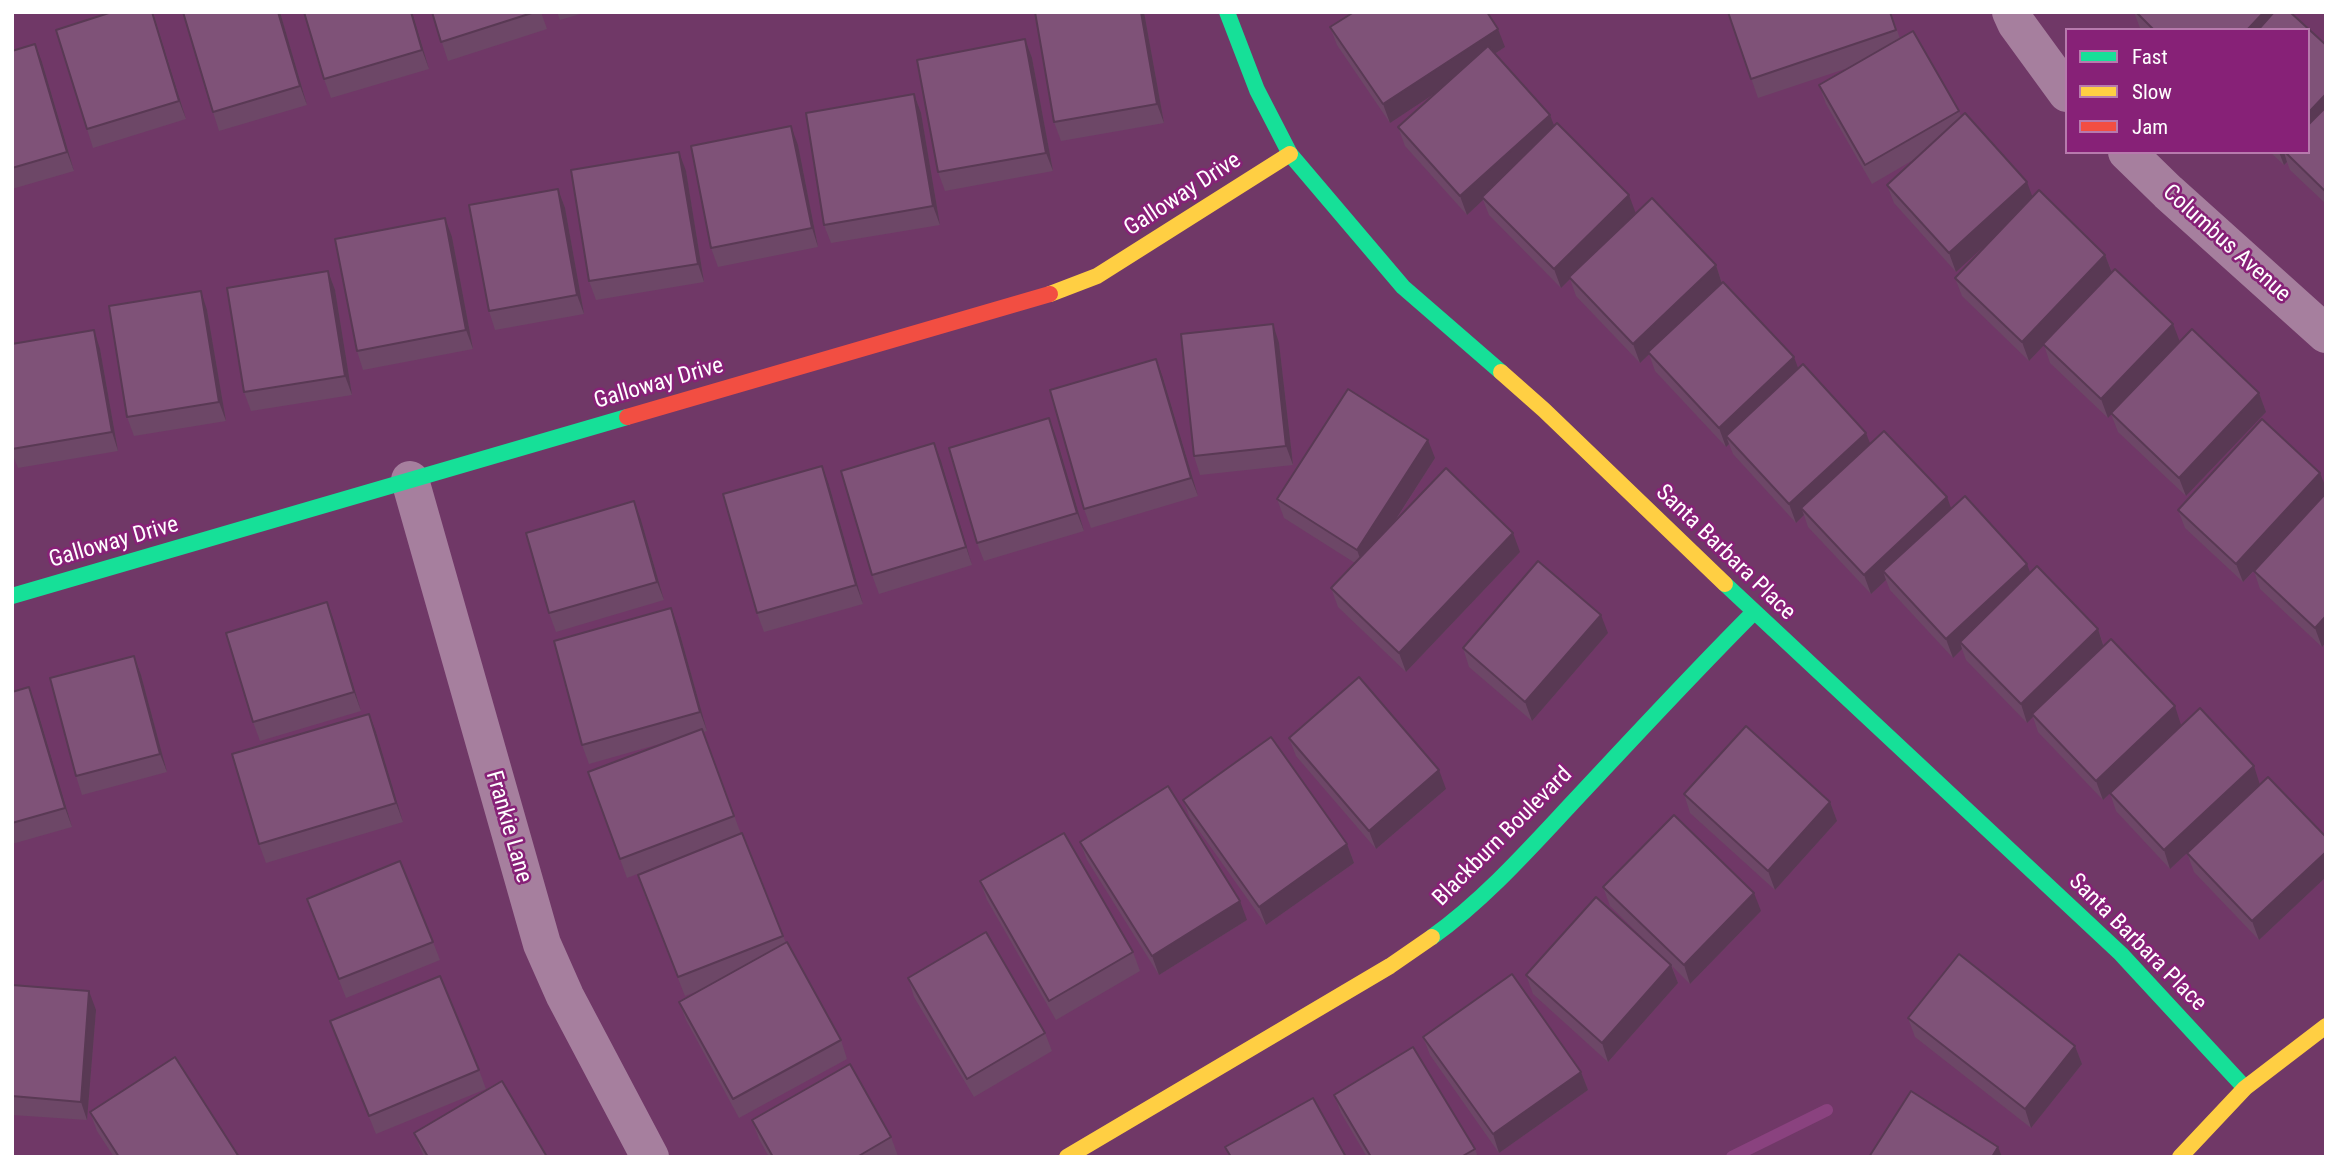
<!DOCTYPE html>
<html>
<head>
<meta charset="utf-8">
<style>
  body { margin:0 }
  #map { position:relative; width:2338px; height:1169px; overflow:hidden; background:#703867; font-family:"Roboto Condensed",sans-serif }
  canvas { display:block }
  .frame { position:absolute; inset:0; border:14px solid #fff; pointer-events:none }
  .legend { position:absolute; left:2065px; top:28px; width:245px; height:126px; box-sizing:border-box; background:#872177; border:2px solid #b77aad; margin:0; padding:9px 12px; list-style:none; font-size:21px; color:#fff }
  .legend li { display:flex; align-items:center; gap:14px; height:35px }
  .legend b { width:35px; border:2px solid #b77aad }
</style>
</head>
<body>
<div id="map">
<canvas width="2338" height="1169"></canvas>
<div class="frame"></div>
<ul class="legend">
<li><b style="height:9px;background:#16e098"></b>Fast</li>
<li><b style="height:9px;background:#ffcf43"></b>Slow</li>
<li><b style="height:9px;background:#f24e42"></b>Jam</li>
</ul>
</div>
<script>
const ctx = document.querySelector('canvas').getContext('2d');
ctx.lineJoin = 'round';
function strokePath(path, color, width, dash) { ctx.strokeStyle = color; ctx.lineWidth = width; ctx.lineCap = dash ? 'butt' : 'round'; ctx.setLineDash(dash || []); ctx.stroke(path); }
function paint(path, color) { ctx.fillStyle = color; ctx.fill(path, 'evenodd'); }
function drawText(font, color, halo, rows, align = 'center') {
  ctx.font = font + ' "Roboto Condensed",sans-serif'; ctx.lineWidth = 5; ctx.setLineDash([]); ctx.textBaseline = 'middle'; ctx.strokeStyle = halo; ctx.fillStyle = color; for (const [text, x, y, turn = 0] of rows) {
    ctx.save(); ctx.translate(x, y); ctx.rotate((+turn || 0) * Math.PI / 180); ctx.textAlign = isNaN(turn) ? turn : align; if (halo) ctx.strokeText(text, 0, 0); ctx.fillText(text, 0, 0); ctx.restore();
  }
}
strokePath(new Path2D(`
  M1732,1157l95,-47`), '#8a427f', 12);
strokePath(new Path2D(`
  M2011,12l5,11 51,70
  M2127,152l41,40 158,142
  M410,480l132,464 23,52 85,161`), '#a67f9e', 38);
strokePath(new Path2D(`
  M1227,12l30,78 33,64 113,133 98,85
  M1725,584l396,370 124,134
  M12,596l615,-179
  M1432,937c53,-38 98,-89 142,-136 60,-64 118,-127 180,-189`), '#16e098', 16);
strokePath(new Path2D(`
  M1050,294l47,-18 193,-122
  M1501,372l43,38 181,174
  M1067,1157l323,-191 42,-29
  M2180,1157l65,-69 81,-62`), '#ffcf43', 16);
strokePath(new Path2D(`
  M627,417l423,-123`), '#f24e42', 16);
paint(new Path2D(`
  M112,12h41l33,107 -93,29 -6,-19z
  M280,12l27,93 -88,26 -6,-19z
  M304,12h108l17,57 -98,29 -7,-19z
  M432,12h109l6,17 -99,32z
  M557,12h30l-27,8z
  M1035,12h109l20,111 -103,18 -7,-19z
  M1728,12h163l9,27 59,72 2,5 71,81 73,58 7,17 61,52 6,18 80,51 7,19 -80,84 -68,-64 -7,-18 -3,4 -58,-55 -6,-18 -15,16 -67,-65 -7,-18 39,-41 -38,35 -62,-69 -7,-18 28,-26 -43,25 -46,-80 -7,-19 32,-18 -93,31z
  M2134,12h156l36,33v159l-36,-34 -3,-8 -3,3 -14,-13h38v-122h-166l-2,-2z
  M1330,27l175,20 -10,7 59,72 75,69 6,19 81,51 6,18 76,86 72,75 81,65 147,120 6,17 77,79 -42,40 121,19 66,53v40l-67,63 -65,-68 -7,-19 -17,16 -54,-58 -6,-18 -7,7 -65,-68 -5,-15 -6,6 -61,-63 -4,-11 -9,9 -63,-68 -4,-10 -15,14 -63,-67 -4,-12 -8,8 -63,-69 -4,-10 -3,3 -71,-76 -6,-17 -9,9 -64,-67 -6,-17 -9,9 -72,-73 -6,-15 -16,15 -62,-69 -7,-19 42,-37 -50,33 -53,-78z
  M1025,39l7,19 21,113 -108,20 -7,-19z
  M12,51l30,11 32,109 -62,18z
  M914,94l7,19 19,112 -109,18 -7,-18z
  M798,145l20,102 -100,20 -7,-19z
  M686,171l18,111 -108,18 -7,-19z
  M558,189l7,19 19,106 -89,16 -6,-19z
  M452,237l21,112 -110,21 -6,-19z
  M328,271l7,19 17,105 -101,16 -7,-19z
  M207,310l19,111 -92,15 -7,-19z
  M1279,343l14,122 -93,10 -6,-19z
  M12,344l88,5 18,102 -100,17 -6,-15z
  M1163,378l35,118 -107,32 -7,-19z
  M1049,418l7,19 28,94 -100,30 -7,-18z
  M1435,458l-41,65 126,29 -114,120 -68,-65 -7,-19 24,-25 -71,-45 -7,-19z
  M941,461l31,104 -93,29 -7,-19z
  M829,485l34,119 -99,28 -7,-19z
  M2326,488v154l-4,5 -62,-58 -6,-18 -11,11 -58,-54 -7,-18z
  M641,520l23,80 -108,32 -7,-19z
  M334,621l27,90 -101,30 -7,-19z
  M678,627l29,104 -4,1 38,102 45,109 55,97 6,19 -108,59 -53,-98 -7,-18 22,-12 -16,6 -41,-103 50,-41 -67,26 -39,-106 82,-31 -81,23 -7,-19z
  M1608,633l-76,88 -63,-54 -6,-19z
  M134,656l7,19 26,97 -85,23 -6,-19z
  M12,692l24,14 36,121 -60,17z
  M376,732l27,90 -137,41 -7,-19z
  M1289,738l157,51 -70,60 -80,-93z
  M1684,794l146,8 7,19 -62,69 -85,-77z
  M1183,800l164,44 7,19 -88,62 -76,-107z
  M1080,842l167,78 -88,55 -72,-115z
  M980,881l153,71 7,19 -84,49 -69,-120z
  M1603,887l158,24 -71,73 -18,-18 6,17 -70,79 -75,-68 -7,-19 135,-19 -51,-50z
  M307,899l126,43 7,18 -94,38z
  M908,978l137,55 7,18 -78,46 -60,-100z
  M12,985l84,25 -9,110 -75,-5z
  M1908,1018l167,28 7,18 -51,64 -116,-91z
  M330,1021l149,49 7,19 -110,45z
  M1423,1037l158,35 7,18 -89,63 -69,-98z
  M1334,1095l141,54 3,8h-111l-26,-44z
  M90,1112l149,45h-125l-17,-26z
  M752,1120l139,17 7,19 -129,1 -10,-18z
  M414,1133l133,24h-123z`), '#6d4767');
paint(new Path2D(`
  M152,12l3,8 31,99 -7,-18z
  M278,12h2l27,93 -7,-19z
  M411,12h1l17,57 -7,-19z
  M1141,12h3l20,111 -7,-19z
  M2264,12h10l-2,18h-25z
  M1498,29l7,18 -115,76 -7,-19z
  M1025,39l7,19 21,113 -7,-18z
  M35,44l7,18 32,109 -7,-19z
  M914,94l7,19 19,112 -7,-19z
  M2326,94v26l-18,19v-26z
  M1550,115l7,18 -75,64 1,3 -16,15 -7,-19z
  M791,126l7,19 20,102 -6,-19z
  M679,152l7,19 18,111 -6,-18z
  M2279,152h5l3,10 -3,3z
  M2027,182l7,19 -78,71 -7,-19z
  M558,189l7,19 19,106 -7,-19z
  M1629,195l7,19 -67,63 1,2 -9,9 -7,-19z
  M445,218l7,19 21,112 -7,-19z
  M2105,255l7,18 -83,88 -7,-19z
  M1716,265l6,19 -82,79 -7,-19z
  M328,271l7,19 17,105 -7,-19z
  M201,291l6,19 19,111 -7,-19z
  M1273,324l6,19 14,122 -7,-19z
  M2173,324l7,18 -72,76 -7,-19z
  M94,330l6,19 18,102 -6,-19z
  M1794,357l7,19 -75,60 3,8 -3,3 -7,-19z
  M1156,359l7,19 35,118 -7,-18z
  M2259,393l7,19 -80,84 -7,-18z
  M1049,418l7,19 28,94 -7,-18z
  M1866,433l7,18 -72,57 3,7 -8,8 -7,-19z
  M1428,440l7,18 -71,111 -7,-19z
  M934,443l7,18 31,104 -6,-18z
  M822,466l7,19 34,119 -7,-19z
  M2320,473l6,15v6l-83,88 -7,-18z
  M1947,497l7,19 -71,55 3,9 -15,14 -7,-19z
  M634,501l7,19 23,80 -7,-18z
  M1513,533l7,19 -114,120 -7,-19z
  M2027,564l7,19 -74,59 2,7 -9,9 -7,-19z
  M327,602l7,19 27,90 -7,-19z
  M671,608l7,19 29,104 -7,-19z
  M1601,615l7,18 -76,88 -7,-19z
  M2326,616v26l-4,5 -7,-19z
  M2098,629l6,19 -72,66 1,3 -6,6 -6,-19z
  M134,656l7,19 26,97 -7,-18z
  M29,687l7,19 36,121 -7,-19z
  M2175,706l6,19 -78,75 -7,-19z
  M369,714l7,18 27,90 -7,-19z
  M2254,766l6,19 -90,84 -6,-19z
  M1439,770l7,19 -70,60 -7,-18z
  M1830,802l7,19 -62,69 -7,-19z
  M1347,844l7,19 -88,62 -7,-18z
  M2326,852v25l-67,63 -7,-19z
  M1754,893l7,18 -71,73 -6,-19z
  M1240,901l7,19 -88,55 -7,-19z
  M1671,965l7,18 -70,79 -6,-19z
  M89,991l7,19 -9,110 -6,-18z
  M2075,1046l7,18 -51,64 -6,-19z
  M1581,1072l7,18 -89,63 -6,-19z
  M1998,1147l4,10h-10z`), '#593954');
const building = new Path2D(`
  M112,12h40l27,89 -92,28 -31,-99z
  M183,12h95l22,74 -87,26z
  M304,12h107l11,38 -98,29z
  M432,12h103l-94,30z
  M1035,12h106l16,92 -103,18z
  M1354,12h133l11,17 -115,75 -53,-77z
  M1728,12h162l6,18 -145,49z
  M2136,12h128l-17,18h-93z
  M2274,12h16l36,33v49l-18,19v-83h-50z
  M1913,31l46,80 -94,54 -46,-80z
  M1025,39l21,114 -108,19 -21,-112z
  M35,44l32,108 -55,16v-117z
  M1488,46l62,69 -90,81 -62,-69z
  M914,94l19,112 -109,19 -18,-112z
  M2326,107v85l-41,-40h23v-27z
  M1965,113l62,69 -78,71 -62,-68z
  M1557,123l72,72 -75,74 -72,-72z
  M791,126l21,102 -101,20 -20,-102z
  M679,152l19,112 -109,17 -18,-111z
  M558,189l19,106 -88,16 -20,-106z
  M2039,190l66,65 -83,87 -67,-64z
  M1652,198l64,67 -83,79 -64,-67z
  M445,218l21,112 -109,21 -22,-112z
  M2115,269l58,55 -72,75 -58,-55z
  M328,271l17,105 -101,16 -17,-104z
  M1723,282l71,75 -75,71 -71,-76z
  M201,291l18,111 -92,15 -18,-111z
  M1273,324l13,122 -92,10 -13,-122z
  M2192,329l67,64 -80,85 -68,-65z
  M94,330l18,102 -100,17v-105z
  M1156,359l35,119 -107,31 -34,-119z
  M1803,364l63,69 -77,71 -63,-68z
  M1348,389l80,51 -71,110 -80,-51z
  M1049,418l28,95 -100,30 -28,-95z
  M2262,419l58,54 -84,91 -58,-54z
  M1884,431l63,66 -83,78 -63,-67z
  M934,443l32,104 -94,28 -31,-104z
  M822,466l34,119 -99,28 -34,-119z
  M1446,468l67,65 -114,120 -68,-65z
  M2326,493v123l-11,12 -61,-57z
  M1965,496l62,68 -81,75 -63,-68z
  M634,501l23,81 -108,31 -23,-80z
  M1538,561l63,54 -76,87 -62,-54z
  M2037,566l61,63 -77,75 -61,-62z
  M327,602l27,90 -101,30 -27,-89z
  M671,608l29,104 -118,33 -28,-104z
  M2111,639l64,67 -79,75 -64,-67z
  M134,656l26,98 -84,22 -26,-98z
  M1359,677l80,93 -70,61 -80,-93z
  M29,687l36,121 -53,15v-131z
  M2200,708l54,58 -90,84 -54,-57z
  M369,714l27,89 -137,41 -27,-90z
  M1746,726l84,76 -62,69 -84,-77z
  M702,729l32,87 -114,43 -32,-87z
  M1271,737l76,107 -88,63 -76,-107z
  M2268,777l58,60v15l-74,69 -65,-68z
  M1168,786l72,115 -88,55 -72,-114z
  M1674,815l80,78 -70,72 -81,-78z
  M742,833l41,103 -105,41 -40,-102z
  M1064,833l69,119 -84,49 -69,-120z
  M400,861l33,81 -94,37 -32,-80z
  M1596,897l75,68 -69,78 -76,-68z
  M986,932l59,101 -78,46 -59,-101z
  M787,942l54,98 -108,59 -54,-97z
  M1959,954l116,92 -50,63 -117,-91z
  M1512,974l69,98 -88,62 -70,-97z
  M440,976l39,94 -110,46 -39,-95z
  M12,985l77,6 -8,111 -69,-6z
  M1413,1047l62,102 -14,8h-90l-37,-62z
  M175,1057l64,100h-120l-29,-45z
  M850,1064l41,73 -34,20h-84l-21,-37z
  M502,1081l45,76h-119l-14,-24z
  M1911,1091l87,56 -6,10h-123z
  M1313,1098l33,59h-115l-6,-10z`);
paint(building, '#7f5278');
strokePath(building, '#593954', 2);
drawText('23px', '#fff', '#872177', [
  ["Galloway Drive",1183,195,-33],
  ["Columbus Avenue",2226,244,42],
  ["Galloway Drive",659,384,-16],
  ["Galloway Drive",114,543,-16],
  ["Santa Barbara Place",1725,553,44],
  ["Frankie Lane",508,827,74],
  ["Blackburn Boulevard",1503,837,-45],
  ["Santa Barbara Place",2137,943,45]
]);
</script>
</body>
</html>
